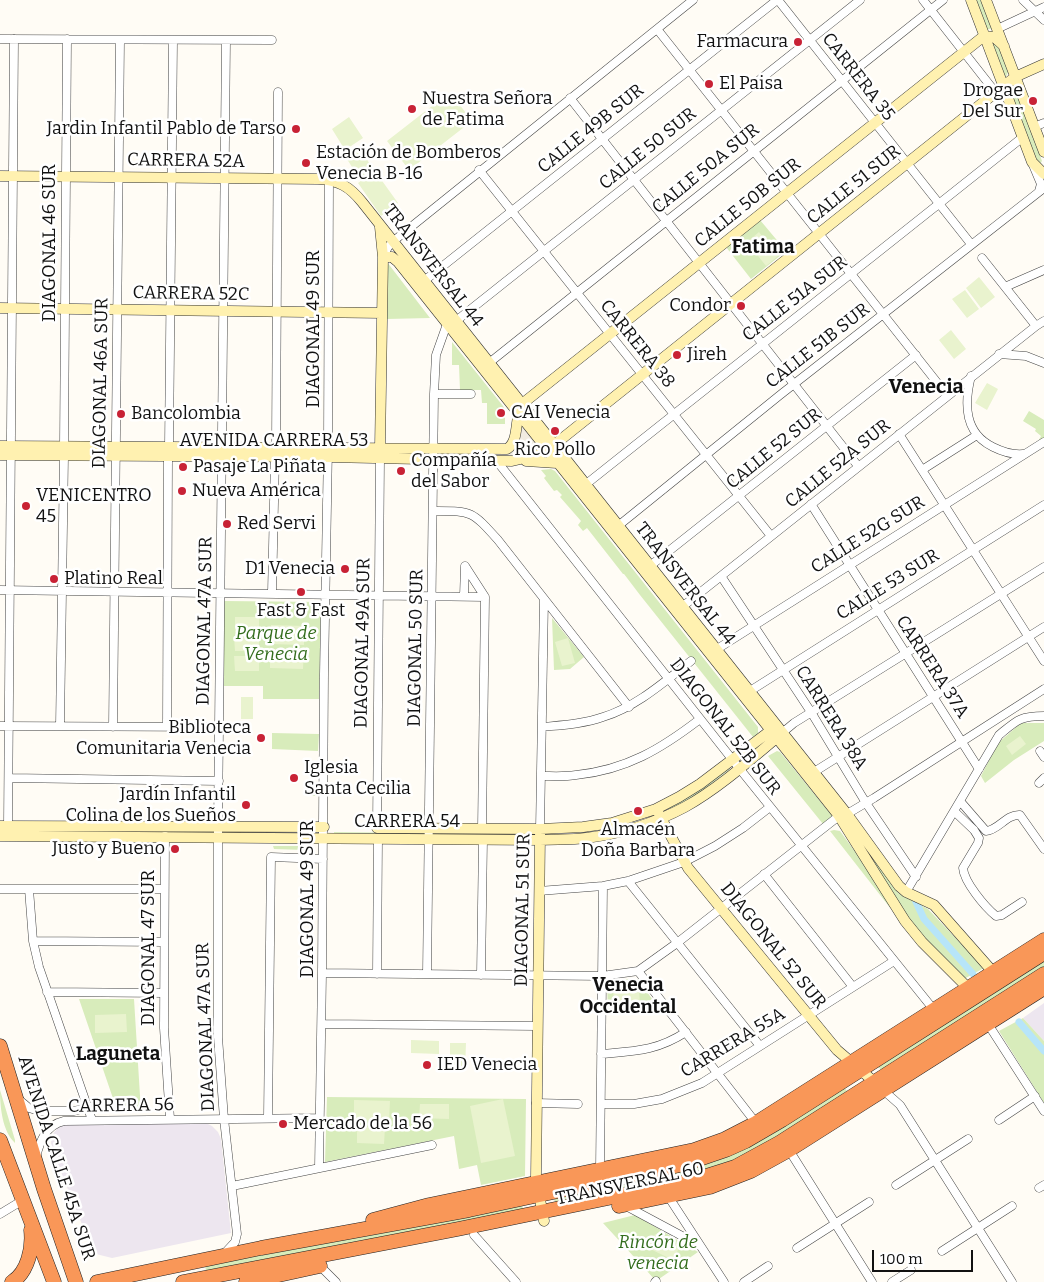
<!DOCTYPE html>
<html>
<head>
<meta charset="utf-8">
<style>
  body { margin:0 }
  #map { position:relative; width:1044px; height:1282px; overflow:hidden; background:#fffcf5; font-family:Bitter,serif }
  canvas { display:block }
  .scale { position:absolute; left:872px; top:1250px; width:101px; height:22px; box-sizing:border-box; border:2px solid #111; border-top:0; padding-left:6px; font-size:15px; line-height:18px; white-space:nowrap; color:#111; -webkit-text-stroke:4px #fff; paint-order:stroke }
</style>
</head>
<body>
<div id="map">
<canvas width="1044" height="1282"></canvas>
<div class="scale">100 m</div>
</div>
<script>
const ctx = document.querySelector('canvas').getContext('2d');
ctx.lineJoin = 'round';
function paint(path, color) { ctx.fillStyle = color; ctx.fill(path, 'evenodd'); }
function strokePath(path, color, width, dash) { ctx.strokeStyle = color; ctx.lineWidth = width; ctx.lineCap = dash ? 'butt' : 'round'; ctx.setLineDash(dash || []); ctx.stroke(path); }
function drawText(font, color, halo, rows, align = 'center') {
  ctx.font = font + ' Bitter,serif'; ctx.lineWidth = 5; ctx.setLineDash([]); ctx.textBaseline = 'middle'; ctx.strokeStyle = halo; ctx.fillStyle = color; for (const [text, x, y, turn = 0] of rows) {
    ctx.save(); ctx.translate(x, y); ctx.rotate((+turn || 0) * Math.PI / 180); ctx.textAlign = isNaN(turn) ? turn : align; if (halo) ctx.strokeText(text, 0, 0); ctx.fillText(text, 0, 0); ctx.restore();
  }
}
paint(new Path2D(`
  M1044,1003v38l-21,-23z
  M206,1123l6,3 6,6 3,7 10,94 -119,25 -16,-4 -5,-7 -38,-95 -2,-9 1,-8 5,-6 5,-4 6,-1z`), '#ede6ef');
paint(new Path2D(`
  M974,0h8l11,28 -7,2z
  M990,40l7,4 12,26 -4,9z
  M1015,88l27,73 -2,3 -3,-1 -28,-73z
  M760,220l26,31 -35,28 -25,-32z
  M387,262l43,56 -43,1z
  M452,342l51,64 2,4v14h-18v-21h-5l-1,-13h-21l-1,-25h-7z
  M1029,411l15,9v19l-3,2 -2,-1 2,-4 -6,-5 1,-2 -13,-8z
  M551,469l4,2 203,256v6l-5,4 -113,-142 -16,-21h-1l-36,-46 -4,3 -5,-6 3,-4 -21,-24 2,-2 -5,-5 -3,1 -10,-13 2,-2 -5,-6z
  M224,601l97,1 -2,97h-56v-13h-39z
  M552,618l32,39 -14,12 -16,1z
  M1021,723h23v18l-30,19 -29,23 -4,-7 17,-33z
  M272,733l47,1 -1,17 -46,-2z
  M777,751l3,1 53,65 -10,7 -55,-68z
  M729,767l1,2 -28,22 -32,19 -2,-2 32,-19z
  M305,782l13,1v13h-13z
  M19,830h190v3h-190z
  M834,830l6,1 24,33 27,45 -61,-78z
  M334,832l87,1v2l-87,-1z
  M273,846h31v4l-30,-1z
  M866,847l32,46 30,16 56,59 -20,11 -40,-41 -13,-15 -46,-75z
  M1044,957v13l-160,102 -6,-5 27,-17 20,-16z
  M638,979l14,20 -20,13 -24,1 -1,-33z
  M79,999h55l7,113 -23,1z
  M1023,1018l21,23v62l-45,-72z
  M843,1086l4,5 -40,30 -90,49 -162,35 -1,-9 99,-21z
  M0,1090l15,50v3c-13,-12 -15,-37 -15,-53z
  M327,1097l199,2 -1,77 -44,9 -4,-20 -18,4 -5,-33 -129,26z
  M521,1202l3,10 -318,59 -1,-6z
  M635,1215l63,37 -42,29 -53,-58z`), '#d8ecbb');
paint(new Path2D(`
  M450,92l22,29 -63,49 -22,-29z
  M349,117l14,21 -18,12 -13,-21z
  M359,147l14,22 -14,9 -14,-22z
  M375,171l23,32 -17,13 -23,-33z
  M759,232l19,24 -12,10 -19,-24z
  M979,277l16,20 -14,11 -15,-20z
  M965,290l14,19 -12,9 -15,-19z
  M951,330l15,19 -12,10 -15,-19z
  M987,383l11,6 -11,21 -12,-7z
  M235,617h24v15h-24z
  M271,625l33,1v19l-34,-1z
  M234,636h25v15h-24z
  M568,638l7,25 -13,3 -7,-24z
  M270,649l34,1 -1,19 -33,-1z
  M234,656h25v15h-24z
  M241,697h12v22h-12z
  M1020,736l6,8 -14,11 -6,-9z
  M639,989l1,15 -26,2 -1,-15z
  M126,1014l1,18 -32,1v-18z
  M411,1040l28,1v13l-28,-1z
  M450,1043h16l-1,27 -15,-1z
  M503,1099l12,57 -34,7 -11,-57z
  M354,1100l36,1 -1,21 -35,-2z
  M420,1104h29v15l-30,-1z
  M357,1127h28l-1,17 -27,-1z
  M655,1234l25,12 -7,14 -25,-12z`), '#e9f3ce');
paint(new Path2D(`
  M520,422l21,26 -21,9 -82,-1v-3h72l3,-2 4,-6z`), '#f1ece1');
strokePath(new Path2D(`
  M916,902l8,17 49,55
  M1019,1022l25,29`), '#b7e5f9', 7);
const street = new Path2D(`
  M778,0l193,244
  M923,0l73,93
  M1023,0l21,20
  M657,29l290,366
  M997,29l47,-22
  M0,39l272,1
  M570,98l288,368
  M1034,127l10,-4
  M1033,165l8,19 -2,7
  M479,170l292,366
  M383,257l5,-10 8,-8 297,-239
  M982,258l54,68
  M424,281l353,-281
  M1005,287l39,-17
  M456,321l404,-321
  M999,354l27,2 18,7
  M489,363l454,-363
  M971,376c-7,28 -7,57 22,71 10,5 19,8 30,7
  M434,394h37
  M899,434l145,227
  M64,446l3,-407
  M169,447l4,-407
  M276,447l2,-355
  M496,460l243,308 195,242
  M922,470l55,-35
  M585,485l438,-348
  M811,504l168,265
  M433,511c39,0 38,-1 65,29l131,167
  M618,526l162,-131 264,-207
  M465,566l20,31 -3,232
  M650,566l266,-211
  M721,576l90,136 55,91 50,74
  M0,590l485,7
  M272,593l3,-136
  M464,596l1,-30
  M682,607l354,-281 8,-5
  M714,651l330,-209
  M750,691l294,-186
  M0,726l219,1
  M60,726l4,-270
  M113,727l7,-687
  M167,727l1,-270
  M542,727c20,-2 41,-3 61,-10 33,-10 61,-35 88,-56
  M782,733l12,-10 250,-156
  M1040,751l4,6
  M814,772l230,-145
  M541,776c11,0 23,1 35,-1 50,-5 85,-26 124,-56
  M9,778l210,3
  M1039,783l5,-5
  M960,801l26,30c13,-1 20,-17 34,-16l24,34
  M954,811l20,19 5,8 -1,5 -15,25c1,14 22,39 33,48l6,-1 20,-13
  M847,814l27,-16 170,-109
  M8,826l6,-787
  M377,828l3,-370
  M540,829l4,-230
  M165,836l-1,192 6,91
  M764,874l89,113
  M628,881l132,165
  M0,889h164
  M29,889l4,52 6,26 53,153
  M539,891l64,-5 25,-5 56,-19 31,-16 28,-18 27,-21
  M906,892l93,-157c18,-15 21,-19 45,-19
  M33,941l131,1
  M638,971l118,152
  M322,973l280,3 36,-5 39,-28 162,-127
  M377,974l1,-136
  M427,974l7,-580 2,-39 11,-31
  M481,975l2,-136
  M47,992l117,1
  M322,1024l215,2
  M988,1024l56,87
  M601,1054c34,-3 56,-3 85,-22
  M883,1090l17,15 112,177
  M17,1098l12,10 10,3h35l8,-2 5,-5
  M536,1103l42,1
  M601,1104h33l28,-5 40,-16 192,-122
  M268,1117l3,-260 52,2
  M999,1120l36,-24
  M789,1150l83,132
  M36,1157c4,-16 10,-32 28,-36l256,-3
  M319,1168l3,-195 2,-299 4,-227 1,-267
  M600,1170l3,-284
  M896,1185l72,-46
  M232,1186l200,-41
  M1039,1188l5,-3
  M668,1196l56,86
  M626,1206l71,38
  M0,1214l23,-14
  M474,1235l42,47
  M797,1248l72,-46
  M942,1251l70,-45
  M223,1255l12,-13 2,-8 -13,-115 -6,-82v-211l8,-786
  M320,1266l16,16
  M655,1282l1,-1
  M744,1282l24,-16
  M892,1282l19,-12`);
const secondary = new Path2D(`
  M971,0l61,162 12,12
  M986,0l58,152
  M0,176l318,3c21,1 32,8 44,23l485,612 52,72 7,6 28,13 59,67
  M380,227l3,30 -3,191
  M383,257h9l6,5 441,554 66,105 17,21 46,46
  M0,308l382,5
  M0,446l507,3c13,-8 7,-32 15,-45l462,-368 10,1 10,9
  M0,455l328,2 184,4 26,-6 16,-10 461,-368 29,-13
  M526,461l31,2
  M659,814l29,54 149,182 41,35
  M0,826l324,1
  M377,828l163,1 43,-2 29,-4 44,-14 23,-12 21,-13 74,-56
  M540,835l-4,343 8,43
  M0,836l540,4c15,-1 31,0 46,-2 33,-4 69,-15 99,-31 34,-19 65,-47 95,-72`);
const highway = new Path2D(`
  M0,1046l44,143 32,93
  M0,1140l54,142
  M619,1206l91,-19 41,-16 38,-21 255,-162
  M373,1220l56,-15 265,-55 31,-11 31,-16 288,-183
  M12,1282c16,-10 21,-34 19,-52
  M97,1282l164,-34 208,-38 216,-46 41,-14 20,-9 36,-21 262,-167
  M183,1282l275,-53 233,-48 44,-14 44,-24 265,-169
  M246,1282l74,-16`);
strokePath(street, '#444', 9);
strokePath(secondary, '#333', 11);
strokePath(highway, '#222', 15);
strokePath(street, '#fff', 8);
strokePath(secondary, '#fff1b0', 10);
strokePath(highway, '#f99758', 14);
for (const [x, y, r, color] of [
  [798,42,5,"#c82235"],
  [709,84,5,"#c82235"],
  [1033,101,5,"#c82235"],
  [412,109,5,"#c82235"],
  [296,129,5,"#c82235"],
  [306,163,5,"#c82235"],
  [741,306,5,"#c82235"],
  [677,355,5,"#c82235"],
  [501,413,5,"#c82235"],
  [121,414,5,"#c82235"],
  [555,431,5,"#c82235"],
  [183,467,5,"#c82235"],
  [401,471,5,"#c82235"],
  [182,491,5,"#c82235"],
  [26,506,5,"#c82235"],
  [227,524,5,"#c82235"],
  [345,569,5,"#c82235"],
  [54,579,5,"#c82235"],
  [301,592,5,"#c82235"],
  [261,738,5,"#c82235"],
  [294,778,5,"#c82235"],
  [246,805,5,"#c82235"],
  [638,811,5,"#c82235"],
  [175,849,5,"#c82235"],
  [427,1065,5,"#c82235"],
  [283,1124,5,"#c82235"]
]) { const dot = new Path2D(); dot.arc(x, y, r, 0, 2 * Math.PI); ctx.fillStyle = color; ctx.fill(dot); strokePath(dot, '#fff', 2); }
drawText('18px', '#111', '#fff', [
  ["Farmacura",788,42,"right"],
  ["El Paisa",719,84],
  ["Drogae",1023,91,"right"],
  ["Del Sur",1023,112,"right"],
  ["Nuestra Señora",422,99],
  ["de Fatima",422,120],
  ["Jardin Infantil Pablo de Tarso",286,129,"right"],
  ["Estación de Bomberos",316,153],
  ["Venecia B-16",316,174],
  ["Condor",731,306,"right"],
  ["Jireh",687,355],
  ["CAI Venecia",511,413],
  ["Bancolombia",131,414],
  ["Rico Pollo",555,450,"center"],
  ["Compañía",411,461],
  ["del Sabor",411,482],
  ["Pasaje La Piñata",193,467],
  ["Nueva América",192,491],
  ["VENICENTRO",36,496],
  ["45",36,517],
  ["Red Servi",237,524],
  ["D1 Venecia",335,569,"right"],
  ["Platino Real",64,579],
  ["Fast & Fast",301,611,"center"],
  ["Biblioteca",251,728,"right"],
  ["Comunitaria Venecia",251,749,"right"],
  ["Iglesia",304,768],
  ["Santa Cecilia",304,789],
  ["Jardín Infantil",236,795,"right"],
  ["Colina de los Sueños",236,816,"right"],
  ["Almacén",638,830,"center"],
  ["Doña Barbara",638,851,"center"],
  ["Justo y Bueno",165,849,"right"],
  ["IED Venecia",437,1065],
  ["Mercado de la 56",293,1124]
], 'left');
drawText('18px', '#111', '#fff', [
  ["CARRERA 35",858,77,52],
  ["CALLE 49B SUR",591,129,-39],
  ["CALLE 50 SUR",648,149,-39],
  ["CARRERA 52A",186,161,1],
  ["CALLE 50A SUR",706,169,-39],
  ["CALLE 51 SUR",854,185,-39],
  ["CALLE 50B SUR",748,203,-39],
  ["DIAGONAL 46 SUR",50,243,-90],
  ["TRANSVERSAL 44",433,266,52],
  ["CARRERA 52C",191,294,1],
  ["CALLE 51A SUR",795,299,-38],
  ["DIAGONAL 49 SUR",314,329,-90],
  ["CARRERA 38",637,344,51],
  ["CALLE 51B SUR",818,346,-38],
  ["DIAGONAL 46A SUR",101,383,-89],
  ["AVENIDA CARRERA 53",274,441],
  ["CALLE 52 SUR",774,449,-39],
  ["CALLE 52A SUR",838,464,-39],
  ["CALLE 52G SUR",868,535,-32],
  ["TRANSVERSAL 44",685,584,52],
  ["CALLE 53 SUR",888,585,-32],
  ["DIAGONAL 47A SUR",205,621,-89],
  ["DIAGONAL 49A SUR",363,643,-89],
  ["DIAGONAL 50 SUR",416,648,-89],
  ["CARRERA 37A",932,667,57],
  ["CARRERA 38A",831,718,58],
  ["DIAGONAL 52B SUR",725,727,52],
  ["CARRERA 54",407,822],
  ["DIAGONAL 49 SUR",308,899,-90],
  ["DIAGONAL 51 SUR",523,910,-89],
  ["DIAGONAL 52 SUR",773,946,51],
  ["DIAGONAL 47 SUR",149,948,-90],
  ["DIAGONAL 47A SUR",206,1027,-92],
  ["CARRERA 55A",733,1043,-31],
  ["CARRERA 56",121,1106,-1],
  ["AVENIDA CALLE 45A SUR",56,1158,72],
  ["TRANSVERSAL 60",630,1184,-12]
]);
drawText('italic 18px', '#336d1d', '#fff', [
  ["Parque de",276,634],
  ["Venecia",276,655],
  ["Rincón de",658,1243],
  ["venecia",658,1264]
]);
drawText('bold 19px', '#111', '#fff', [
  ["Fatima",763,248],
  ["Venecia",628,986],
  ["Occidental",628,1008],
  ["Laguneta",118,1055]
]);
drawText('bold 20px', '#111', '#fff', [
  ["Venecia",926,387]
]);
</script>
</body>
</html>
